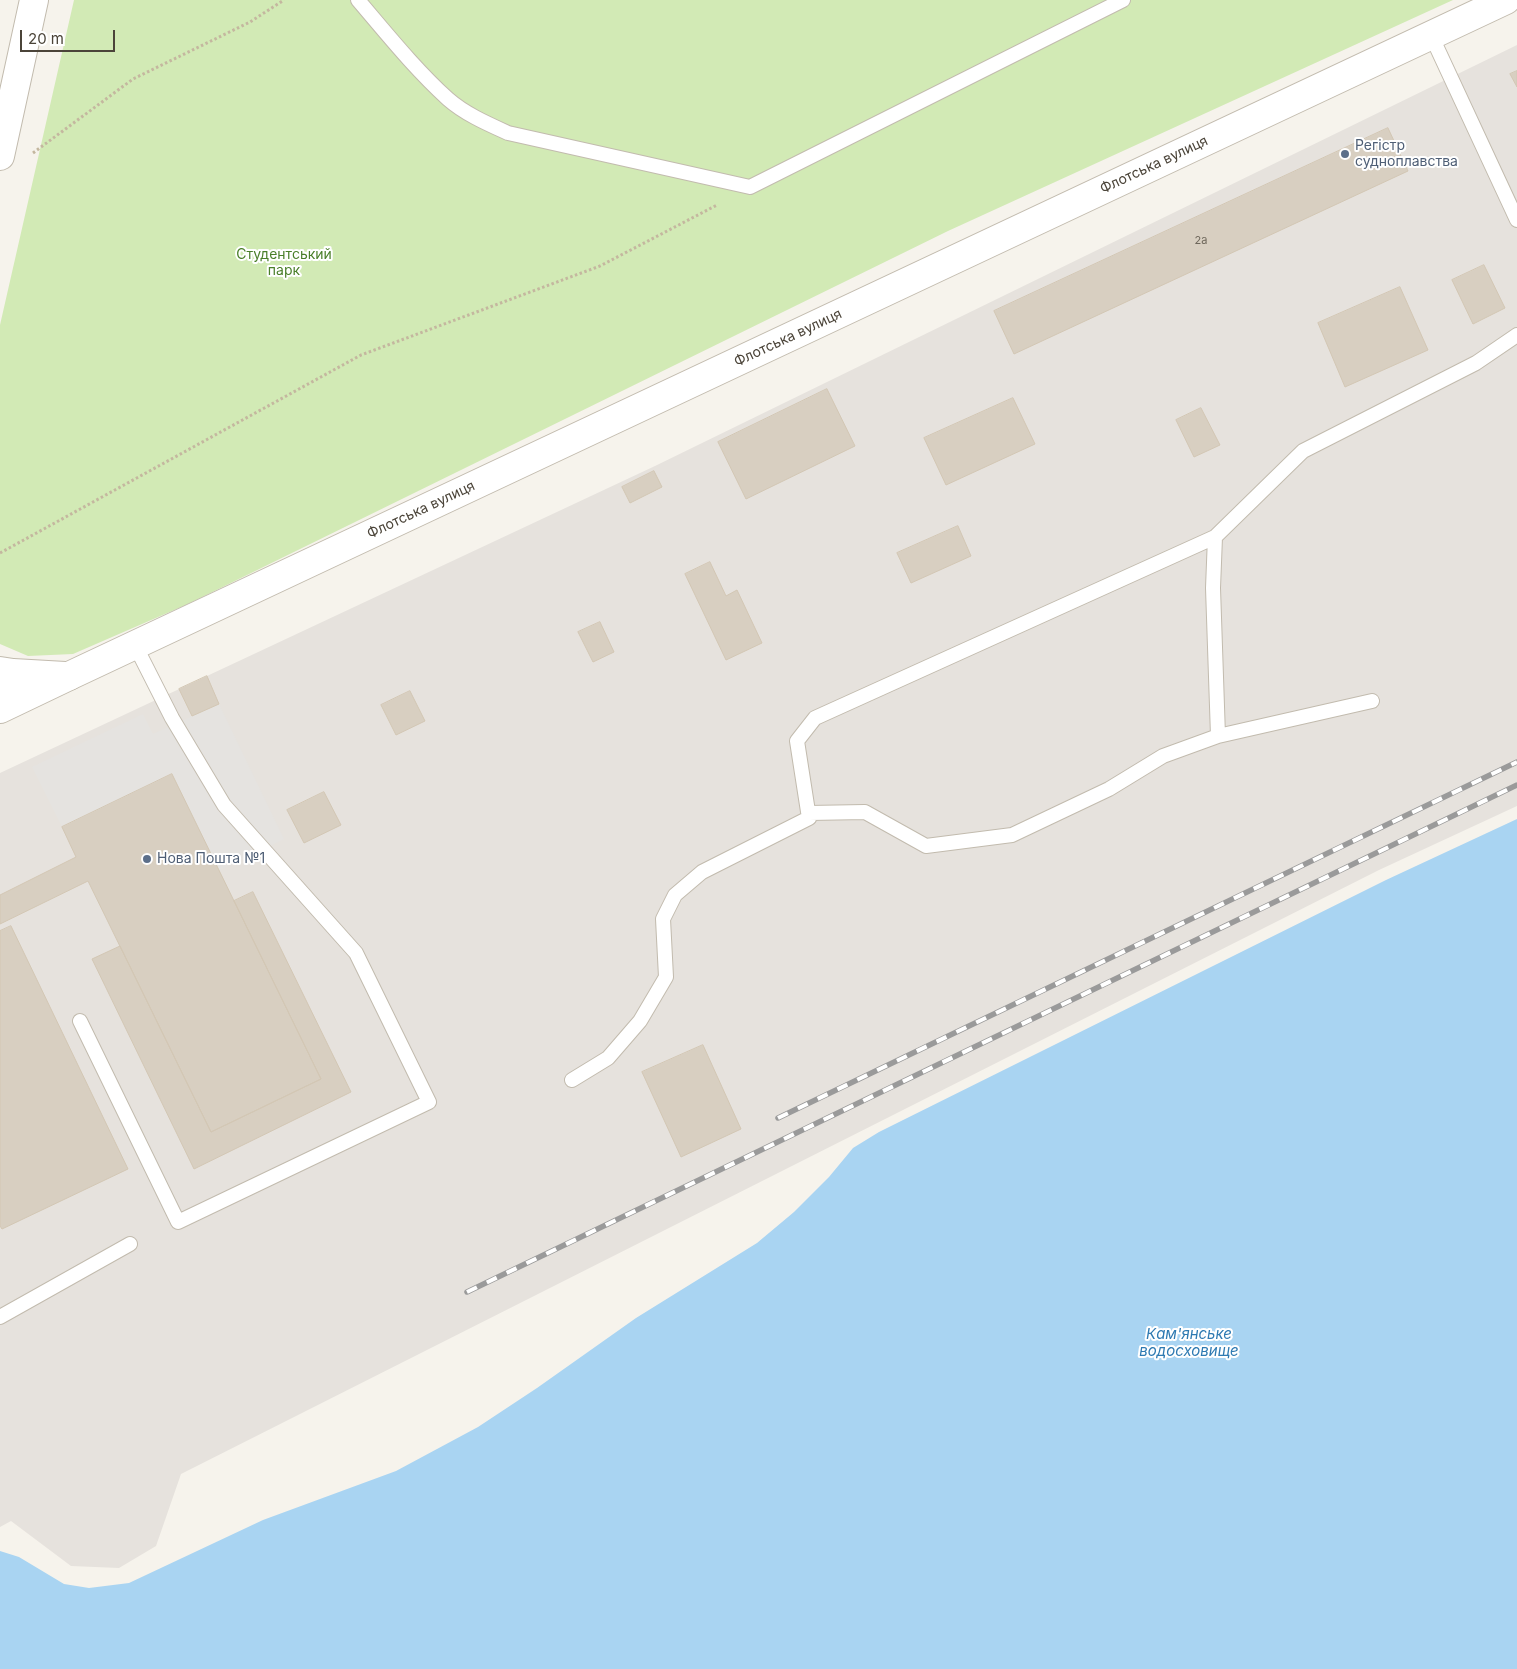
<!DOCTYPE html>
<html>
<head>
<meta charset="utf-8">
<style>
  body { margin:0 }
  #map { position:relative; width:1517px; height:1669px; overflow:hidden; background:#f6f3ec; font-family:Inter,sans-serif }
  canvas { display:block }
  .scale { position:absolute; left:20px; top:30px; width:95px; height:22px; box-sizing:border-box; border:2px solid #4b4439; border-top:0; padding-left:6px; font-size:15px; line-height:18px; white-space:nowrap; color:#4b4439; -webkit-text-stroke:4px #fff; paint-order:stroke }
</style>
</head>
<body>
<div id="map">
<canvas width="1517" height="1669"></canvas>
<div class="scale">20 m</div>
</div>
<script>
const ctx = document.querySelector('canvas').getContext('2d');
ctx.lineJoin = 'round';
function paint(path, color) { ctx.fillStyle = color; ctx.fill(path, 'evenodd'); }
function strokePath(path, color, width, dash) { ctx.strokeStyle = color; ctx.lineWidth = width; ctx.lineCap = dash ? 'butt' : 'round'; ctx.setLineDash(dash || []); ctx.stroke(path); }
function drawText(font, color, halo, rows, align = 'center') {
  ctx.font = font + ' Inter,sans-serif'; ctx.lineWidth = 4; ctx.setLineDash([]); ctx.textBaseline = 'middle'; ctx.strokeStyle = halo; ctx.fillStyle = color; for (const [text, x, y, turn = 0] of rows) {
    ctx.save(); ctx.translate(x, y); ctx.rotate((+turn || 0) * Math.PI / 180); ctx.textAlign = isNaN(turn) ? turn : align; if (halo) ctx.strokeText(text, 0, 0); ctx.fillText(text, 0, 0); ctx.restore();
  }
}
paint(new Path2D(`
  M1517,45v761l-138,64 -1198,604 -25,72 -37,22 -48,-2 -60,-45 -11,6v-754l655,-307z`), '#e6e2dd');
paint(new Path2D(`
  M74,0h1379l-505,231 -760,373 -115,50 -45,2 -28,-12v-319z`), '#d2eab5');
paint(new Path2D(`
  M219,704l65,135 -66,32 -47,-97 -109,53 -30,-60 111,-53 10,20z`), '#e5e3e0');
paint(new Path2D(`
  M1517,819v850h-1517v-118l19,6 45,27 25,4 40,-5 134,-63 133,-49 82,-44 59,-39 99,-70 121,-75 37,-31 35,-35 24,-29 26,-16 507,-252z`), '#a9d4f2');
const building = new Path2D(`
  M1517,71v16l-7,-13z
  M1388,128l20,43 -394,183 -20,-43z
  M1484,265l21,43 -32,16 -21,-44z
  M1400,287l28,63 -83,37 -27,-64z
  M827,389l28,57 -109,53 -28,-57z
  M1013,398l22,46 -89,41 -22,-47z
  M1201,408l19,37 -26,12 -18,-37z
  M654,471l8,16 -32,16 -8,-16z
  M958,526l13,30 -60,27 -14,-30z
  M710,562l16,34 11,-6 25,53 -36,17 -41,-86z
  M600,622l14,30 -21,10 -15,-30z
  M207,676l12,28 -27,12 -13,-27z
  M410,691l15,30 -29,14 -15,-30z
  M172,774l149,305 -110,53 -123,-251 -88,43v-29l76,-38 -14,-30z
  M324,792l17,33 -37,18 -17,-33z
  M253,892l98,200 -157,77 -102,-210 28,-13 91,186 110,-53 -87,-178z
  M11,926l117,243 -126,60 -2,-3v-295z
  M703,1045l38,84 -60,28 -39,-85z`);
paint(building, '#d8cfc1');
strokePath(building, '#d3c7b4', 1);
const service = new Path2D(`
  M358,0c29,34 57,69 90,99 17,15 40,25 60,34l242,54 373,-187
  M1431,35l86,185
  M1215,537l-2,51 5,148
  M809,813l56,-1 61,34 86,-11 97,-46 54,-33 55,-20 154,-35
  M80,1021l98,201 251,-120 -73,-149 -132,-148 -52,-87 -37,-73
  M572,1080l36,-22 32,-37 26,-44 -3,-58 12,-24 27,-23 107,-54 -12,-77 18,-23 400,-181 88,-86 173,-88 41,-28
  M0,1317l130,-73`);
const minor = new Path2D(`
  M0,692l69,-16 1437,-676`);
const tertiary = new Path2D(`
  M0,156l34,-156
  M0,671l13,2 52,3
  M0,709l69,-33`);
strokePath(service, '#c2bbae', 16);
strokePath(minor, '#c2bbae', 30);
strokePath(tertiary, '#c2bbae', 30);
strokePath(new Path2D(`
  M33,153l100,-74 117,-57 34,-22
  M0,553l361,-198 239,-89 117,-61`), '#c4b79f', 3, [2.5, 2.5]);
strokePath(service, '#fff', 14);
strokePath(minor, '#fff', 28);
strokePath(tertiary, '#fff', 28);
const rail = new Path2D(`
  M778,1118l739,-356
  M467,1292l1050,-507`);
strokePath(rail, '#9a9a9a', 5.5);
strokePath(rail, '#fff', 4, [11]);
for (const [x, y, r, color] of [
  [1345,154,5,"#5c6f8a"],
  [147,859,5,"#5c6f8a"]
]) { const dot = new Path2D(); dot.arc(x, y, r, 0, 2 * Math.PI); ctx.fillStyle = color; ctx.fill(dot); strokePath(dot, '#fff', 2); }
drawText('11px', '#6e675b', null, [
  ["2а",1201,241]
]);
drawText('14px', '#4e5e75', '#fff', [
  ["Регістр",1355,146],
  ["судноплавства",1355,162],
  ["Нова Пошта №1",157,859]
], 'left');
drawText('14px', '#4b4439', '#fff', [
  ["Флотська вулиця",1154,165,-25],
  ["Флотська вулиця",788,338,-25],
  ["Флотська вулиця",421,510,-25]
]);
drawText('14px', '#4a7f2a', '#fff', [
  ["Студентський",284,255],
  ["парк",284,271]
]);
drawText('italic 15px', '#2e7ab2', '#fff', [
  ["Кам'янське",1189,1334],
  ["водосховище",1189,1351]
]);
</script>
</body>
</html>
